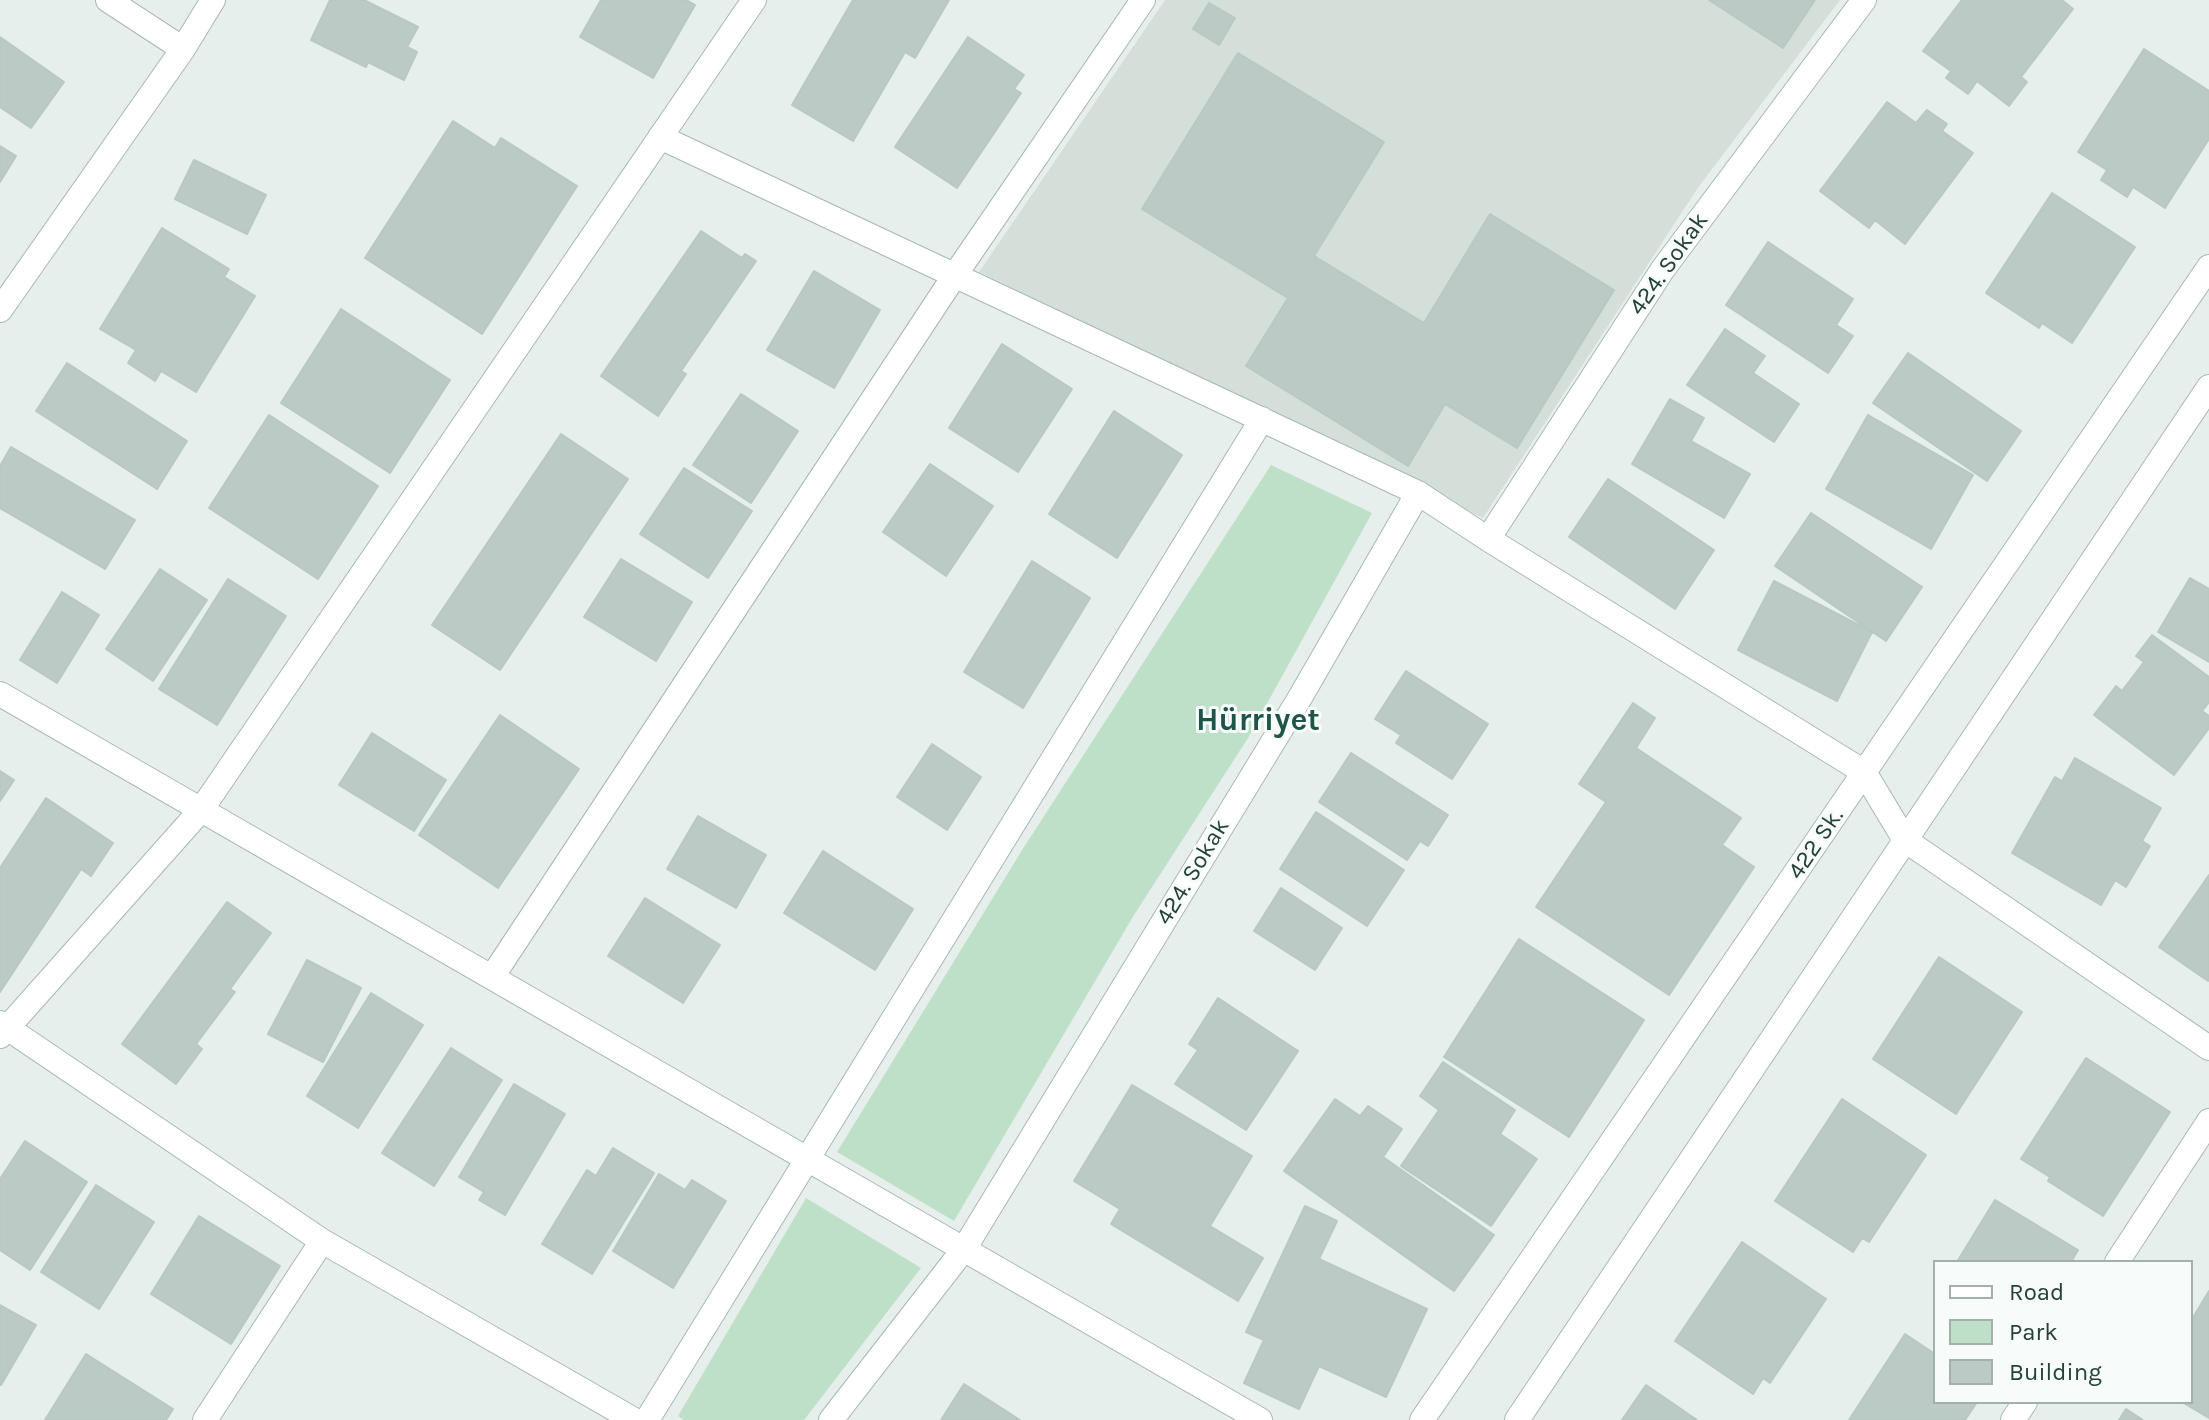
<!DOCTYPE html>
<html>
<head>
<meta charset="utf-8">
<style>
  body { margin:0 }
  #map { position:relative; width:2209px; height:1420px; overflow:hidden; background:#e6efeb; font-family:Karla,sans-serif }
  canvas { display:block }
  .legend { position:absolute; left:1933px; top:1260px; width:260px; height:144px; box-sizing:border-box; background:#f7fbf9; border:2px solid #a3b1ad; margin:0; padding:10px 14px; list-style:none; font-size:24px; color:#24423a }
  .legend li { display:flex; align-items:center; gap:16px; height:40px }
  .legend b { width:40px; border:2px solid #a3b1ad }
</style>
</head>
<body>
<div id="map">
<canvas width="2209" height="1420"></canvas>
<ul class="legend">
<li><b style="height:10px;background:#fff"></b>Road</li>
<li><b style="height:22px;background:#bfe0c8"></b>Park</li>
<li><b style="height:22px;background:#bbcac4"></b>Building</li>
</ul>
</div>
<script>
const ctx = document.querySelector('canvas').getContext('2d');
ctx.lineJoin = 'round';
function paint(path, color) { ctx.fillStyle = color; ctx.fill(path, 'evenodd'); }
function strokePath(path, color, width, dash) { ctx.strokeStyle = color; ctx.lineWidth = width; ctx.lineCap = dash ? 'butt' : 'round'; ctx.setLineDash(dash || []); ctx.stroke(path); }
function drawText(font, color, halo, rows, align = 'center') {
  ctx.font = font + ' Karla,sans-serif'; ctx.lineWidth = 6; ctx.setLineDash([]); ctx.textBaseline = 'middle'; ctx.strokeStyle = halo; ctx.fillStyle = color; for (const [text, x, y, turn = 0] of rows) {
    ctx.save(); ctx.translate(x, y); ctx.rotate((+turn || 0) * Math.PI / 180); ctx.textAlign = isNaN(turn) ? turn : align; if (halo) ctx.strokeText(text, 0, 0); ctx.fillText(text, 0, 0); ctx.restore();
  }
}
paint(new Path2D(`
  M1165,0h675l-143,189 -214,329 -504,-246z`), '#d4dfda');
paint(new Path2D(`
  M1271,465l101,48 -124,225 -114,177 -180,306 -117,-69 187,-305z
  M806,1198l115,70 -117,152h-120l-6,-4z`), '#bfe0c8');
const building = new Path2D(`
  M330,0h34l54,27 -11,20 10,5 -13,28 -36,-18 -2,5 -55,-27z
  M601,0h85l9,5 -42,73 -73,-41z
  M853,0h96l-34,58 -10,-6 -52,89 -61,-36z
  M1709,0h106l-32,48z
  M1962,0h100l11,9 -52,68 6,5 -18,24 -32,-25 -9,13 -22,-16 5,-7 -28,-20z
  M1209,3l26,15 -16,27 -26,-16z
  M0,37l64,45 -33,46 -31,-21z
  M968,37l56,38 -10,14 7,4 -64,95 -62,-41z
  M2144,49l65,42v48l-44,69 -32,-21 -6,10 -26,-17 6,-10 -29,-18z
  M1238,53l146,89 -70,114 110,67 66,-109 124,76 -97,158 -72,-44 -37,62 -162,-100 42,-68 -146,-89z
  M1887,102l29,21 11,-13 20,14 -5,7 31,22 -68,91 -30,-24 -6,8 -49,-37z
  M453,121l42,27 6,-10 76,48 -95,148 -117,-76z
  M0,146l16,10 -16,26z
  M194,160l72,35 -19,39 -72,-35z
  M2052,193l83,54 -63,96 -30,-20 -3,5 -53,-35z
  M162,228l67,41 -5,8 31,19 -59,96 -35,-21 -6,10 -27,-18 8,-13 -36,-21z
  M701,231l41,27 3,-4 11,7 -75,110 5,3 -28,42 -57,-40z
  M1768,242l85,57 -17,26 17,11 -25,37 -102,-68z
  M814,271l66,39 -46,78 -67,-38z
  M341,309l109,71 -60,93 -109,-70z
  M1725,329l40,27 -12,17 46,31 -25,38 -87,-57z
  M1002,344l70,45 -54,83 -69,-44z
  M1908,353l113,78 -34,50 -114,-78z
  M67,363l120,78 -30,48 -121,-78z
  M741,394l57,37 -47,72 -58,-38z
  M1670,399l34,19 -13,23 59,33 -26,44 -92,-54z
  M1114,411l68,44 -65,103 -68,-44z
  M269,415l109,71 -60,93 -109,-71z
  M1868,415l105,60 -42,74 -105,-60z
  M561,434l67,45 -128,191 -68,-45z
  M11,447l124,73 -30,49 -105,-61v-42z
  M930,464l63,42 -47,70 -63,-44z
  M684,468l68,43 -44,67 -68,-44z
  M1608,479l106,71 -39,59 -106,-72z
  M1811,513l111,74 -36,54 -111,-75z
  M621,559l71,43 -36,59 -72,-44z
  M1032,561l58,37 -67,110 -59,-36z
  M160,569l47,31 -54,81 -47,-32z
  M2190,578l19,11v73l-51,-30z
  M228,579l58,37 -69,109 -58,-36z
  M1774,581l98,51 -35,69 -99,-51z
  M62,592l37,23 -42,68 -37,-23z
  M2152,635l57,42v25l-7,9 7,5v12l-35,47 -80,-60 22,-29 6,5 22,-29 -8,-6z
  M1406,671l82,53 -36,55 -56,-36 5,-8 -26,-16z
  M1633,703l22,15 -19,30 105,70 -19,27 32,22 -85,128 -133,-88 70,-105 -27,-18z
  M500,715l79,54 -81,119 -79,-53z
  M372,733l74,47 -32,51 -75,-46z
  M932,744l49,33 -34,53 -50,-33z
  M1351,753l97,62 -20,31 -8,-5 -13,19 -88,-58z
  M2075,758l86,50 -19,33 8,5 -24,41 -11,-7 -14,25 -89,-52 43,-76 7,4z
  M0,771l14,9 -14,21z
  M46,798l67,45 -22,33 -10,-7 -81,123v-124z
  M1316,812l88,58 -37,56 -87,-57z
  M698,816l68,39 -30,53 -69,-39z
  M823,851l90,58 -38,61 -91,-57z
  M2209,875v104l-1,2 -49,-34z
  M1281,888l61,40 -27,42 -61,-39z
  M645,898l75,47 -37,58 -75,-47z
  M227,902l44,31 -41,56 5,3 -39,52 6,5 -26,35 -54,-40z
  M1519,939l125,81 -75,117 -125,-80z
  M1939,957l83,55 -66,102 -83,-55z
  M307,960l54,28 -38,74 -55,-28z
  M371,993l52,32 -65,103 -51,-32z
  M1218,998l80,53 -52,79 -71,-46 23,-34 -9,-6z
  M451,1048l51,32 -68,106 -52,-33z
  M2086,1058l84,54 -67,104 -55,-35 2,-4 -29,-18z
  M1443,1062l72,48 -15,24 37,25 -46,67 -90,-60 38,-56 -19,-14z
  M514,1084l51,30 -60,101 -26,-15 5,-8 -25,-15z
  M1132,1085l120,71 -42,70 53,32 -25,43 -127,-77 9,-15 -46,-28z
  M1335,1099l25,17 8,-10 34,23 -19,28 111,78 -40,56 -170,-120z
  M1842,1099l84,56 -57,87 -7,-4 -9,14 -78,-51z
  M25,1141l62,41 -57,88 -30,-20v-71z
  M613,1148l41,25 -62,101 -50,-30 45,-74 9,6z
  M659,1174l26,16 7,-10 34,21 -53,87 -60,-37z
  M96,1185l58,37 -55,87 -58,-37z
  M1995,1200l83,50 -7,12h-114z
  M1305,1206l32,15 -18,38 108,50 -41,88 -67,-31 -20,43 -55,-26 20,-43 -18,-8z
  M199,1216l81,50 -49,78 -80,-50z
  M1742,1242l84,57 -56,84 -7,-5 -10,16 -78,-53z
  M2209,1291v127l-27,-16h9v-81z
  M0,1305l36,20 -35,60 -1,-1z
  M1905,1334l30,20v48h42l-12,18h-116z
  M86,1354l87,55 -7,11h-121z
  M964,1384l56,36h-79z
  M1646,1385l51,35h-75z
  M2126,1409l17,11h-24z`);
paint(building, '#bbcac4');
strokePath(building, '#b8c9c2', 2);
const minor = new Path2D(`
  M108,0l75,49
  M660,137l758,356 70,46 376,233 41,68 304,208
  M0,310l183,-261 30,-49
  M1488,539l175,-270 201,-269
  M0,694l1260,726
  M492,977l463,-702 188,-275
  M0,1023l322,218 312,179
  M0,1036l201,-226 553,-810
  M2117,1262l92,-141
  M205,1420l117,-179
  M647,1420l615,-1001
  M831,1420l133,-171 334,-548 120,-208
  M1422,1420l787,-1153
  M1517,1420l692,-1033
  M2013,1420l12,-18`);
strokePath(minor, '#a8b8b2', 26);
strokePath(minor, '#fff', 24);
drawText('24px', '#24423a', '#f7fbf9', [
  ["424. Sokak",1669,264,-55],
  ["422 Sk.",1816,844,-56],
  ["424. Sokak",1193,872,-59]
]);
drawText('bold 32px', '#1f5548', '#f7fbf9', [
  ["Hürriyet",1258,721]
]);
</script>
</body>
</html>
